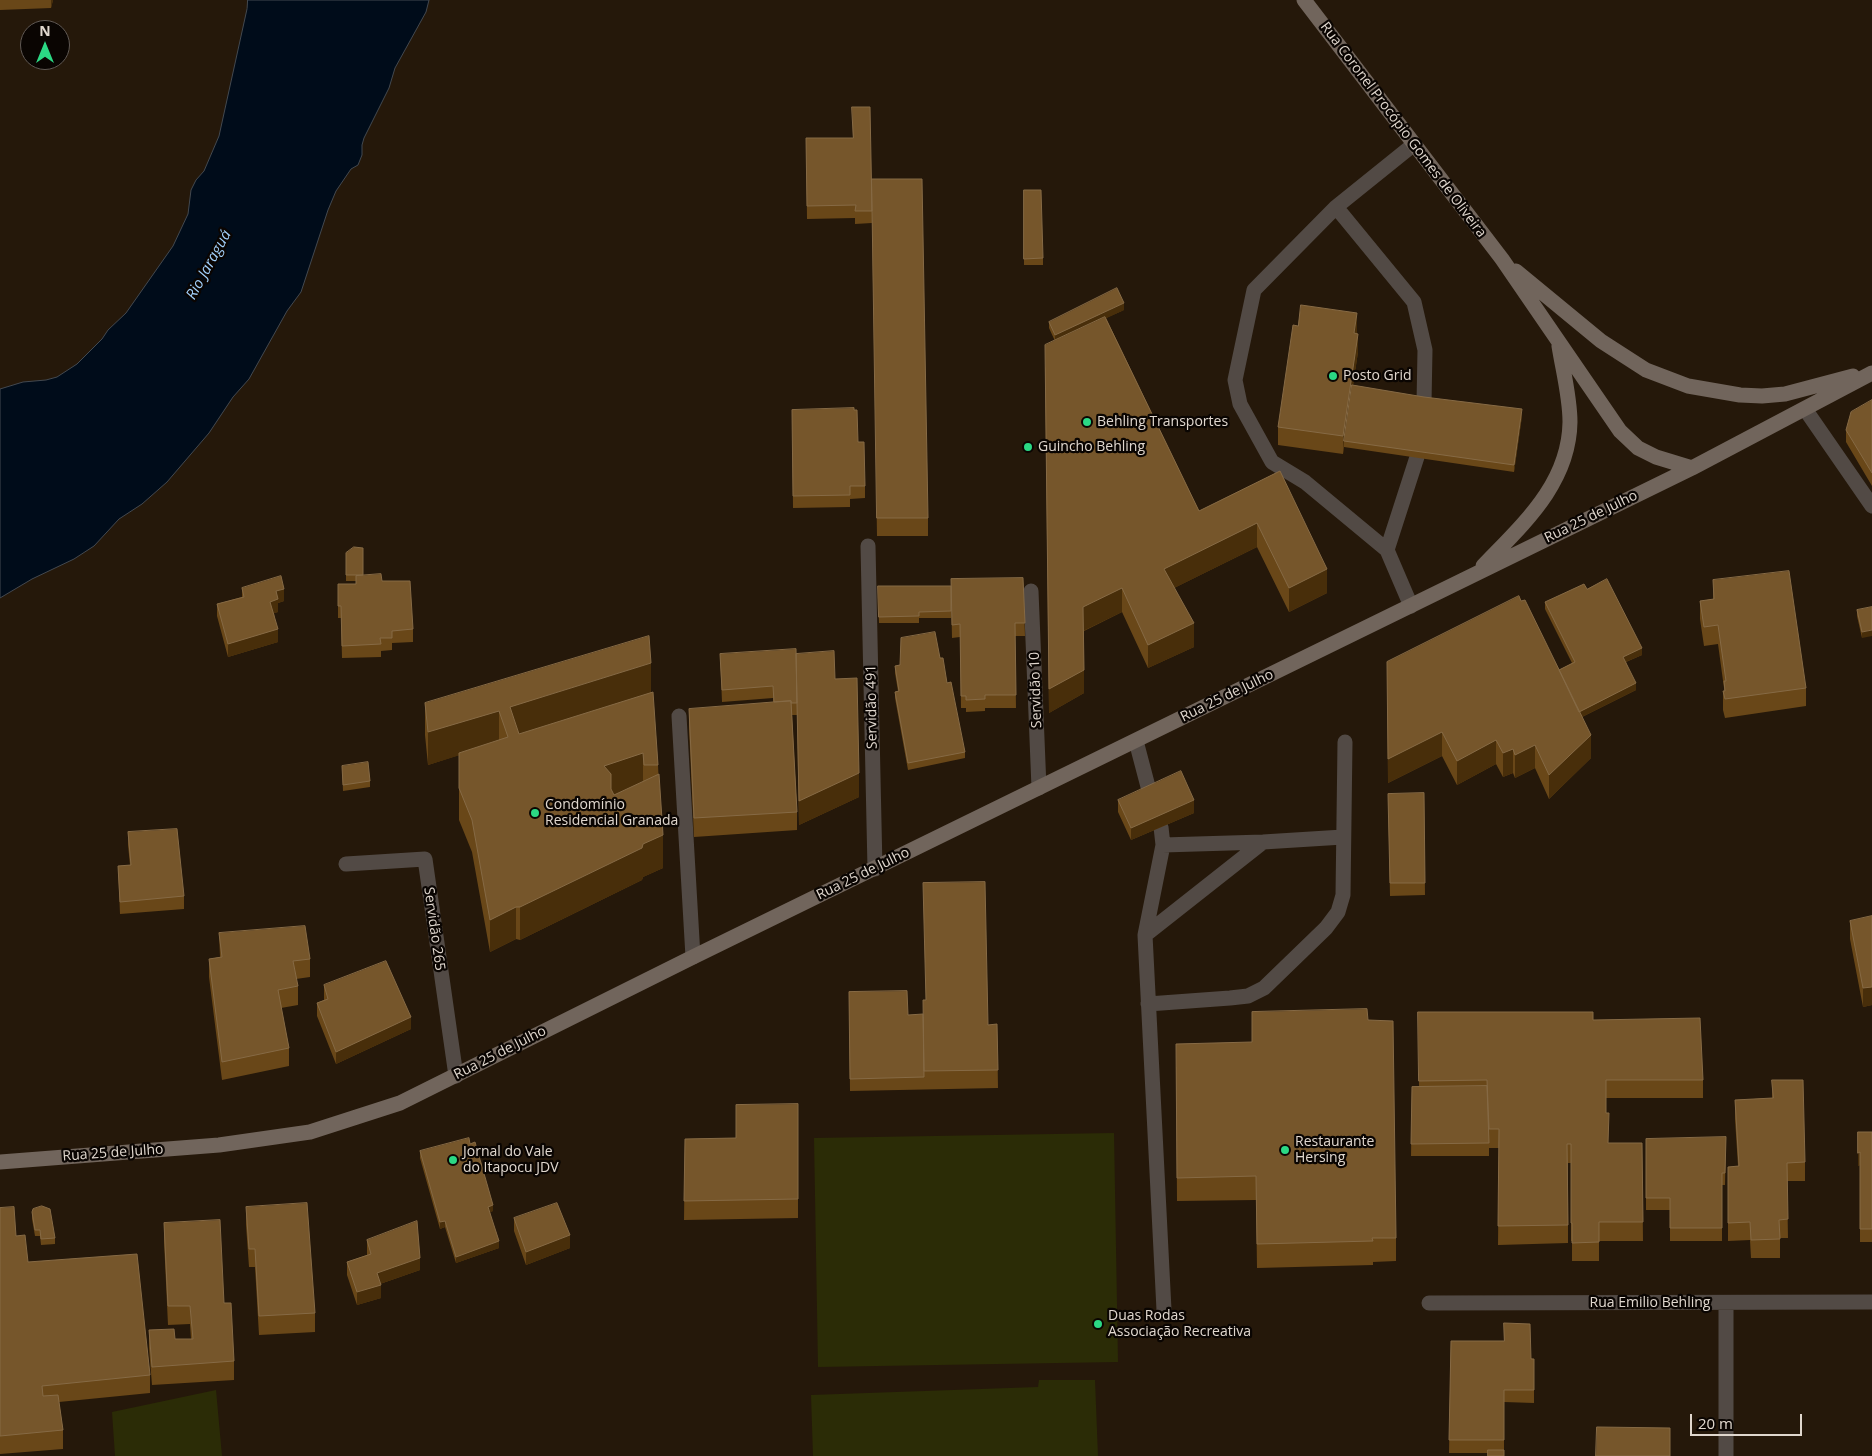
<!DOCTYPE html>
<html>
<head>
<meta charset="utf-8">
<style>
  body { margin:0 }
  #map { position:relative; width:1872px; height:1456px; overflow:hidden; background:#25180a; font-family:"Open Sans",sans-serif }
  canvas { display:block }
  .north { position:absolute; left:20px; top:20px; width:50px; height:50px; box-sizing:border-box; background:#0a0502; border:1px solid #605954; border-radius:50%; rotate:0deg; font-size:14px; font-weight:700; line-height:20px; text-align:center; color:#e0d7ce }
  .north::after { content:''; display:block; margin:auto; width:18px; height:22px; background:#2bd884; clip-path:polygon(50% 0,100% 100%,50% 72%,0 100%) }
  .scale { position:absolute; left:1690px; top:1414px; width:112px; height:22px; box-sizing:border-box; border:2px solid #e0d7ce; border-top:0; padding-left:6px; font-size:15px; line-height:18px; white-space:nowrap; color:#e0d7ce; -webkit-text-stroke:4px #0a0502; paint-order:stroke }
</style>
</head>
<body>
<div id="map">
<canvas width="1872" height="1456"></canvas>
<div class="north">N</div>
<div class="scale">20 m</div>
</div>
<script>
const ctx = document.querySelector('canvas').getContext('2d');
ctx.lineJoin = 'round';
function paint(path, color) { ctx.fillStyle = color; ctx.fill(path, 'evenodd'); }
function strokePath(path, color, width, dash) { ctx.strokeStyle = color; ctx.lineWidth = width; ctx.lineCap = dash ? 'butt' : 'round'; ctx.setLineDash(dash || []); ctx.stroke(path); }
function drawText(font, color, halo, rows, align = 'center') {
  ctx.font = font + ' "Open Sans",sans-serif'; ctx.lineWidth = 4.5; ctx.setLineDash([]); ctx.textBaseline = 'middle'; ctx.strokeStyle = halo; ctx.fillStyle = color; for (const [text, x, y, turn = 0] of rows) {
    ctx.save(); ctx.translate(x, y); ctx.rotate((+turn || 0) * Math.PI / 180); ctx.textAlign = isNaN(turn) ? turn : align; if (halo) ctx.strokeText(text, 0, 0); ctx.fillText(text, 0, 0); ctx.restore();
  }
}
paint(new Path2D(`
  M1114,1133l4,229 -300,5 -4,-229z
  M1039,1380h56l3,76h-285l-2,-61 227,-8z
  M216,1390l6,66h-107l-3,-44z`), '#2b2c06');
const water = new Path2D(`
  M248,0h181l-3,12 -31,56 -6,20 -25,50 -2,7v10l-4,10 -7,4 -15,22 -8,19 -27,82 -14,19 -38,68 -16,18 -24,36 -42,49 -25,22 -23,15 -25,27 -20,13 -42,20 -32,19v-209l23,-7 23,-2 11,-3 20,-13 25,-25 6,-9 18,-17 47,-67 15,-32 3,-24 5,-10 8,-9 15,-35 28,-127z`);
paint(water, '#000c1a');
strokePath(water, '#434950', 1);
strokePath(new Path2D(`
  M1336,207l78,95 11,48 -1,53
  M1387,550l30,-93
  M1411,606l-24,-56 -82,-68 -33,-20 -32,-58 -5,-24 19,-90 82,-83 77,-62
  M679,716l14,241
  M1136,741l15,57
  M1161,827l2,18 -18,90 19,375
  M1163,845l100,-3 80,-5
  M1145,935l118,-93
  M1148,1004l82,-6 18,-2 16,-8 62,-60 12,-16 5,-17 2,-153`), '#524a45', 15);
strokePath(new Path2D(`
  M1805,409l67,97
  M868,546l7,323
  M1031,591l8,197
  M346,864l79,-5 31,217
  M1429,1303l443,-1
  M1726,1303v153`), '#524a45', 15);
strokePath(new Path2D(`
  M1304,0l198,259 118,172 18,17 18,9 36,11
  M1516,271l85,70 45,29 42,16 52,9 22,1 23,-2 68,-18
  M1483,566c40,-42 86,-82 87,-144 0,-25 -7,-51 -11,-76
  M0,1162l219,-17 91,-13 90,-29 293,-146 999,-489 180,-95`), '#71655c', 15);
paint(new Path2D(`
  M0,0h53l-2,8 -51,2z
  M806,138l66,41 56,339v18h-51l-5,-313 -17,1v-6l-48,1z
  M1024,190l19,68v7h-19z
  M1124,310l-18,8 93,193 81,-40 47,122 -38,19 -32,-65 -83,41 20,59 -46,21 -26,-56 -38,19v62l-35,20 -4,-344 10,-28 -6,-13v-6z
  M1298,326l59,6 1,20 -5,33 169,31 -8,56 -170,-25 -1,7 -65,-9v-18z
  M1872,400v86l-26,-44v-12z
  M792,410l66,32 7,44v12l-15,1v8l-57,1z
  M346,553l17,22 19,6 31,48v13l-21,1v7l-11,1v6l-39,1 -1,-40h-3v-34h18v-3h-10z
  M1023,578l2,58h-10l1,72h-31v3l-19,1v-4h-5l-1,-71 -8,1 -1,-46v26h-32v5h-40l-1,-37h73v-7z
  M1713,580l93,108v18l-81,12 -2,-8v-19h1v-3l-6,-44 -14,2 -4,-27v-18l13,-2z
  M242,588l42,13 -6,2v9l-4,1 4,29 -50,15 -11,-41v-12l25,-7z
  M1587,589l55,66 -16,7 10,28 -54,27 9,41 -42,41 -14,-31 -20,10 -2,-5 -10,4 -7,-13 -39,21 -15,-29 -54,27 -1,-121 134,-61 38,69 13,-7 -27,-54v-7z
  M1872,607l-10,31 -5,-22v-6z
  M720,654h76l39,25 24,118 -60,28 -2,-110h-5l5,97v18l-103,7 -5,-110v-18l84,-7v-4l-51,4z
  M940,658l25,94v6l-57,12 -13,-72v-6l3,-1 -3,-18v-7z
  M651,692l7,73 5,103 -20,9 -1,3 -122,60 -4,-1 -26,13 -18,-100 -13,-32v-65l-31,10 -3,-30v-32z
  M342,766l28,15v6l-27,4z
  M1424,793l1,102 -35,1 -2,-102z
  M1118,800l76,13 -63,27 -13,-28z
  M128,832l56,64v13l-64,5 -2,-48 12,-1 -2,-20z
  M1872,916v89l-9,2 -13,-68v-18z
  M219,933l91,26v18l-14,2 2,7v19l-17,3 8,40v18l-67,14 -13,-103v-18l11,-2z
  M324,985l87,44 -75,35 -19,-48v-13l7,-3z
  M849,992l59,23 80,10 9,-1 1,64 -148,3z
  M1418,1012l175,8 110,60v18h-97v15l2,30h34l1,98h-44v20h-27v-20h-1v-78h-3v80l-70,2 1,-97h-10v8h-78l1,-69h7z
  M1368,1020l28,218v23l-23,1v3l-116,3 -1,-68 -79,1 -1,-134z
  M1772,1080l33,82v19h-18l1,57h-8v20h-29l-1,-18 -22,1v-74l10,-1 -3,-47v-19l37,-2z
  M798,1104v114l-114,2 1,-81 51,-1z
  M1872,1132v110h-12v-77l-2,1z
  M1726,1137l-1,48h-3v56h-52v-31h-24v-71z
  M470,1144l23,67 -3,1 9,36 -43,15 -11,-36 -5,2 -20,-71v-7z
  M246,1207l69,106v19l-56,3 -4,-68h-6l-3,-42z
  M0,1208l16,28 12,26 122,113v18l-91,9 4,28v19l-63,5z
  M32,1212l23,26v6l-14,1 -1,-9h-5l-3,-17z
  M514,1218l56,30 -44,17 -12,-34z
  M164,1223l60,80 10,58v19l-82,5 -3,-37v-18l26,9h16l-1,-15 -22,1 -4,-84z
  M367,1240l53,30 -40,14 1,14 -24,7 -10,-30v-13l20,-7z
  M1451,1341l83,18v44l-30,-1v54l-16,-3h-39z`), '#694718');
paint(new Path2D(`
  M51,0h2l-2,8z
  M1124,303v7l-69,32v-7z
  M1357,313v19l-3,20v-19z
  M1358,334v18l-13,89h-1l-1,13v-18z
  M1522,409v7l-8,56v-7z
  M1257,523v24l-93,46v-24z
  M1327,569v24l-38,19v-24z
  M1122,588v24l-39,19v-24z
  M284,589v12l-6,2v9l-8,2v-12l6,-11z
  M1194,623v24l-46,21v-23z
  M278,629v13l-50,15v-13z
  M1872,630v6l-10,2v-6z
  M1642,648v7l-19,8v-6z
  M651,663v33l-141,44v-33z
  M1084,670v23l-35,20v-24z
  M1636,683v7l-58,29v-6z
  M499,711v32l-71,22v-33z
  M1442,732v24l-54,27v-24z
  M1591,735v23l-42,41v-24z
  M1496,740v24l-39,21v-24z
  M1535,745v23l-20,10v-23z
  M1513,749v24l-10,4v-24z
  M643,753v32l-39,13v-32z
  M859,773v24l-60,28v-24z
  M1194,800v13l-63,27v-12z
  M663,835v33l-20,9 -1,3 -122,60v-33l123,-63z
  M516,907v32l-26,13v-32z
  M1872,987v18l-9,2v-19z
  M411,1017v12l-75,35v-12z
  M1860,1152v13l-2,1v-13z
  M493,1205v6l-5,2v-6z
  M445,1221v6l-5,2v-7z
  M570,1235v13l-44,17v-13z
  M499,1241v7l-43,15v-6z
  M420,1258v12l-43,15v-12z
  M381,1285v13l-24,7v-13z`), '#482e0a');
const building = new Path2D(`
  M852,107h18l2,104h-17l1,-6 -49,1 -1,-68h47z
  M872,179h50l6,339h-51z
  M1024,190h17l2,68 -19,1z
  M1117,288l7,15 -69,32 -6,-13z
  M1301,305l56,8 -3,20 4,1 -15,102 -65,-9 15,-102 5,1z
  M1105,317l94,194 81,-40 47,98 -38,19 -32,-65 -93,46 30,54 -46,22 -26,-57 -39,19 1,63 -35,19 -4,-344z
  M1352,385l72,12 98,12 -8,56 -170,-24z
  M1872,400v73l-26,-43 5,-18z
  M854,408v2h3l1,32h6l1,44h-15v9l-57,1 -1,-86z
  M354,547l9,1v27h-17v-22z
  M1789,571l17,117 -81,11 -2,-8h2l-1,-10h2l-8,-56 -14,2 -4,-26 14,-2 -1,-19z
  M381,574l1,7h28l3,48 -21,2v7h-12l1,6 -39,2 -1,-40h-3v-22h18v-8z
  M281,576l3,13 -8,2 2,8 -8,3 8,27 -50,15 -11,-40 27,-7 -2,-9z
  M1023,578l2,45h-10l1,72h-31v4l-19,1v-4h-5l-1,-72 -8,1 -1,-46z
  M1607,579l35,69 -19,9 13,26 -57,29 -20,-42 16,-8 -30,-60 39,-18 3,5z
  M878,586h73v25l-32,1v4l-40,1z
  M1519,596l2,5 4,-1 66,135 -42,40 -14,-30 -20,10 -2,-6 -10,4 -7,-13 -39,21 -15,-29 -54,27 -1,-97z
  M1872,607v23l-10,2 -5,-22z
  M935,632l5,26h3l4,25 4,-1 14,70 -57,11 -13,-71 4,-1 -4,-25 5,-1 1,-27z
  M649,636l2,27 -141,44 9,27 134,-42 5,73h-14l-1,-12 -39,13 7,8v15l3,6 45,-21 4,61 -20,9 -1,4 -122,59h-4l-26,13 -18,-100 -13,-32v-35l49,-16 -9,-26 -71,21 -3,-29z
  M796,649l1,54h-6v-2l-17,1 -1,-16 -51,4 -2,-36z
  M834,651l1,28 22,-1 2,95 -60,28 -3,-147z
  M791,701l6,111 -103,6 -5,-109z
  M368,762l2,19 -27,4 -1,-19z
  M1181,771l13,29 -63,28 -13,-28z
  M1424,793l1,90h-35l-2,-89z
  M177,829l7,67 -64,6 -2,-36 13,-1 -3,-33z
  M985,882l3,143 9,-1 1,46 -74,1 -1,-71h3l-3,-117z
  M1872,916v71l-9,1 -13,-67z
  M305,926l5,33 -17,2 5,25 -20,4 11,58 -67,14 -13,-103 13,-2 -3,-24z
  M386,961l25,56 -75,35 -19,-49 11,-4 -4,-14z
  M907,991l1,24 15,-1 1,63 -74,2 -1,-87z
  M1367,1009l1,11 25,1 3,217h-24l1,3 -116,3 -1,-68 -79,2 -1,-134 76,-2v-30z
  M1418,1012h175v8l107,-2 3,62h-97v33h3l-1,30h34l1,79h-44v20l-27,1v-20h-1v-79h-4l1,81 -70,1 1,-97h-10l-2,-49 -68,1z
  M1772,1080h31l2,82 -18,1 1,56 -9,1 1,19 -29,1 -1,-18 -22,1v-56l11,-1 -4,-66 38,-2z
  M1487,1086l2,57 -78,1 1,-57z
  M798,1104v95l-114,2 1,-62 51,-1v-33z
  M1858,1132h14v97h-12v-77l-2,1z
  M1726,1137l-1,36h-3v55h-52v-30h-24v-59z
  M469,1138l1,6 5,-2 18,63 -5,2 11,34 -43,16 -11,-36 -5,1 -20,-71z
  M307,1203l8,110 -56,3 -4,-67h-6l-3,-42z
  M557,1203l13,32 -44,17 -12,-34z
  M42,1206l8,3 5,29 -14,1 -1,-9h-5l-3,-18 1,-3z
  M14,1207l2,29 9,-1 3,27 109,-8 13,121 -108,11 1,10 15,-1 5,35 -63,6v-228z
  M220,1220l4,83h7l3,58 -82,6 -3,-37 25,-1 1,10h18l-3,-33h-22l-4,-83z
  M417,1221l3,37 -43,15 4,12 -24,7 -10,-30 24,-8 -4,-14z
  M1504,1323l26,1 1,35h3v31h-30v50h-55l2,-99h53z
  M1597,1427l73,1v28h-74z
  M1488,1450h16v6h-16z`);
paint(building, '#76562b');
strokePath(building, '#866a45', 1);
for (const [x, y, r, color] of [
  [1333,376,5,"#2bd884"],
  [1087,422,5,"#2bd884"],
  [1028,447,5,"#2bd884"],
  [535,813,5,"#2bd884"],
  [1285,1150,5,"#2bd884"],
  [453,1160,5,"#2bd884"],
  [1098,1324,5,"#2bd884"]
]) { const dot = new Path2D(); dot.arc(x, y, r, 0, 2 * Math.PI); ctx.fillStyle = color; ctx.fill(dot); strokePath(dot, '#0a0502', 2); }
drawText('14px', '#e0d7ce', '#0a0502', [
  ["Rua Coronel Procópio Gomes de Oliveira",1403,130,53],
  ["Rua 25 de Julho",1591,517,-26],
  ["Servidão 10",1036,690,-92],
  ["Rua 25 de Julho",1227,696,-26],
  ["Servidão 491",872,707,-91],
  ["Rua 25 de Julho",863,874,-26],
  ["Servidão 265",434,929,82],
  ["Rua 25 de Julho",500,1053,-27],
  ["Rua 25 de Julho",113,1153,-4],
  ["Rua Emilio Behling",1650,1303]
]);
drawText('14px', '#e0d7ce', '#0a0502', [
  ["Posto Grid",1343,376],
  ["Behling Transportes",1097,422],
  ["Guincho Behling",1038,447],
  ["Condomínio",545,805],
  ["Residencial Granada",545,821],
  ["Restaurante",1295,1142],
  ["Hersing",1295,1158],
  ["Jornal do Vale",463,1152],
  ["do Itapocu JDV",463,1168],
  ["Duas Rodas",1108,1316],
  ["Associação Recreativa",1108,1332]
], 'left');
drawText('italic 15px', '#a2d0fb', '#0a0502', [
  ["Rio Jaraguá",209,265,-61]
]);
</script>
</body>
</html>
